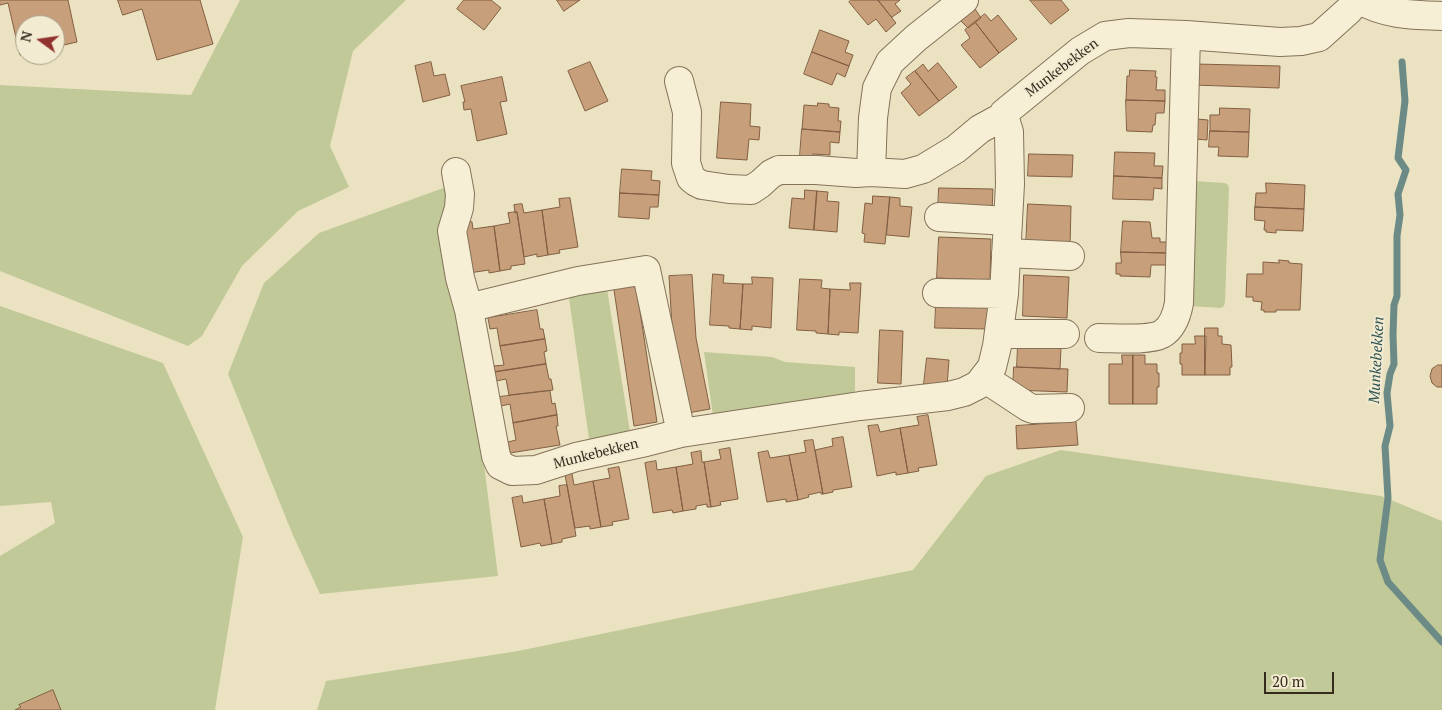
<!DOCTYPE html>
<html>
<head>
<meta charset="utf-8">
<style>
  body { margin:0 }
  #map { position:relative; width:1442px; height:710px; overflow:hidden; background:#ebe2c2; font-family:"PT Serif",serif }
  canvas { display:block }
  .north { position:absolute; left:15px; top:15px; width:50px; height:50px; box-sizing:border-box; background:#f3ebd1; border:1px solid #a79e89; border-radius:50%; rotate:284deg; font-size:14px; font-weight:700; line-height:20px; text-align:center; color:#352a1e }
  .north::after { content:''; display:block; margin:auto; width:18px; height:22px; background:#90332e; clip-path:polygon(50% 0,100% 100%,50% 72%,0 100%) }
  .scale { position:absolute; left:1264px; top:672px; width:70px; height:22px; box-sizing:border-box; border:2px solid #352a1e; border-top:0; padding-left:6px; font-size:15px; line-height:18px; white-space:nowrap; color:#352a1e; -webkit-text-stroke:4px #f3ebd1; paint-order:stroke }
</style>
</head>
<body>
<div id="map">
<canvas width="1442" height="710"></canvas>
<div class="north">N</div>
<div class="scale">20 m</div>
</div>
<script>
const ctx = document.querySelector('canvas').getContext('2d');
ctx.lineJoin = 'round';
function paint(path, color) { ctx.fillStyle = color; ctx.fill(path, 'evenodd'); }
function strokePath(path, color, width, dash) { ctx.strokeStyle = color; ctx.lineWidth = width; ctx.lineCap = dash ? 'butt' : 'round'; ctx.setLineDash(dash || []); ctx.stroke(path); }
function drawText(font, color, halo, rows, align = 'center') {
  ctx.font = font + ' "PT Serif",serif'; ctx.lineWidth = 4; ctx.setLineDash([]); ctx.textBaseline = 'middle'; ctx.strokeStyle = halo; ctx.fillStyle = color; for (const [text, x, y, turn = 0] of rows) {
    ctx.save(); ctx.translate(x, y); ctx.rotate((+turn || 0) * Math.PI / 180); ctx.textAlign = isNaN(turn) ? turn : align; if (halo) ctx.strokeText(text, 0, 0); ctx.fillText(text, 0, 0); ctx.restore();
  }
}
paint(new Path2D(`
  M240,0h166l-53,51 -23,95 19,41 -51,24 -56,55 -40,70 -14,10 -188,-75v-186l191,10z
  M1193,181l32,2 3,2 1,3 -4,114 -1,4 -3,2 -32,-2z
  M449,186l49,390 -178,18 -28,-61 -64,-159 36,-91 55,-50z
  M606,283l25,155 -41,8 -22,-155z
  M0,306l163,57 80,174 -28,173h-215v-154l55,-33 -4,-21 -51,4z
  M704,352l68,5 13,5 70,5v24l-6,8 -136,17z
  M1061,450l320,46 61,25v189h-1125l9,-29 192,-30 395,-81 73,-94z`), '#c0c997');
strokePath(new Path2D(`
  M1402,62l3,39 -7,57 8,12 -8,24 2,21 -3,21v60l-3,9 -1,30 1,29 -4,10 -3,19 3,33 -5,20 3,52 -8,62 8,22 54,60`), '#6c8b86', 7);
const building = new Path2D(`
  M0,0h68l9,42 -22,5v-22h-30v29l-5,1 -12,-52 -8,2z
  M118,0h82l13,44 -56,16 -15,-51 -19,6z
  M464,0h27l10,8 -17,22 -27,-21z
  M557,0h23l-16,11z
  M851,0h27l18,23 -10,9 -10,-13 -8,6 -19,-23z
  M878,0h22l-5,4 6,7 -9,6z
  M1030,0h31l8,10 -18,14z
  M973,6l8,12 -13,10 -10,-10z
  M985,14l6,7 7,-6 19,24 -18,14 -24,-31z
  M975,22l24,31 -19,15 -19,-23 9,-7 -5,-8z
  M820,30l29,11 -4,11 8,3 -4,11 -37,-14z
  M812,52l37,14 -4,11 -8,-4 -5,12 -28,-11z
  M431,62l3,14 11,-2 5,21 -27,7 -8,-36z
  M590,62l18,39 -23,10 -17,-40z
  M938,63l19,24 -18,14 -24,-30 8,-7 5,7z
  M1195,64l85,2 -1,22 -85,-3z
  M1130,70l26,1 -1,6h2l-1,13h9v11l-39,-1 1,-24h2z
  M915,71l24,30 -20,15 -18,-23 10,-9 -5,-6z
  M502,77l5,24 -7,1 7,32 -30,7 -6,-32 -7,1 -1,-8h2l-4,-16z
  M1126,100l39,1 -1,12h-8l-1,12h-2l-1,7 -25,-1z
  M721,102l30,2 -1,22 10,1 -1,13 -10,-1 -2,21 -30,-2z
  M818,103l11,1v3l10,1 -1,13h3l-1,11 -38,-3 2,-24 13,1z
  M1220,108l30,1 -1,23 -39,-1v-16h9z
  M1197,119l11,1 -1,20 -12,-1z
  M802,129l38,3 -1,11 -9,-1v13l-17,-1v3l-13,-1z
  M1210,131l39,1 -1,25 -30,-1 1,-9h-10z
  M1115,152l40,1 -1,13h9l-1,12 -48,-2z
  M1029,154l44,1 -1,22 -44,-1z
  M622,169l30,2 -1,9 9,1 -1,14 -39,-2z
  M1114,176l48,2v11l-8,-1 -1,12 -40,-1z
  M1266,183l39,2 -1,24 -49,-2 1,-14h10z
  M939,188l54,1 -1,22 -54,-1z
  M805,190l12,1 -3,39 -25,-2 3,-30 12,1z
  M817,191l11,1 -1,9 12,1 -2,30 -23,-2z
  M620,193l39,2 -1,12h-8l-1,12 -30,-2z
  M873,196l17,1 -5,47 -21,-2 1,-8 -3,-1 3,-30 7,1z
  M890,197l10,1v8l12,1 -3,30 -22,-2z
  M570,198l8,49 -19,3 1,3 -12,2 -6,-45 18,-3 -1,-8z
  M522,204l2,9 18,-3 6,45 -11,2v-3l-13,3 -7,-45 -2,1 -1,-8z
  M1028,204l43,2 -1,41 -44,-1z
  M1255,207l49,2 -1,22 -27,-1v3l-10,-1v-2h-2l1,-9 -10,-1z
  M517,212l8,52 -14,2v3l-11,2 -6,-45 16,-3 -2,-10z
  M1123,221l27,1 2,16h8v4h7v11l-46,-1z
  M472,222l1,7 21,-3 6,45 -11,2v-3l-20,3 -7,-49z
  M939,237l52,2 -1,41 -53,-2z
  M1121,252l46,1v12h-16l-1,12 -30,-1v-2h-4v-11h5z
  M1279,260l10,1v2l13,1 -2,46h-24v2h-12v-2h-3l1,-8 -9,-1v-4h-7l1,-23h16v-12l16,1z
  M713,274l11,1 -1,8 20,1 -3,45 -11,-1v-2l-19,-1z
  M692,275l4,63 14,71 -22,4 -15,-70 -4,-67z
  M1024,275l45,2 -2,41 -44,-2z
  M752,277l21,1 -2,50 -19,-2v4l-12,-1 3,-45h9z
  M635,279l22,143 -23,4 -21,-143z
  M800,279l22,1 -1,8 9,1 -2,45 -12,-1v-2l-19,-1z
  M850,283h11l-3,50 -19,-1v3l-11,-1 2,-45 20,1z
  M936,305l53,1v23l-54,-1z
  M537,310l3,19h3l2,10 -45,7 -3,-18 -7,1 -2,-11z
  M1205,328h13v8h4v8l9,1 1,22h-2v8h-25z
  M880,330l23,1 -2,53 -23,-1z
  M1195,336h11l-1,39h-23v-11h-2v-11h2v-9h13z
  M545,339l2,12 -3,1 2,12 -51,8 -1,-6 10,-1 -4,-19z
  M1018,345l43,2 -1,22 -43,-2z
  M1122,355h11v49h-24v-40h13z
  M1133,355h12v9h12v9h2v14h-2v17h-24z
  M927,358l22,2 -2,26 -23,-2z
  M546,364l3,15h2l2,11 -44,5 -3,-16 -10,2 -1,-9z
  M1438,365h4v22h-5l-5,-4 -2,-7 2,-7z
  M1014,367l54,2 -1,23 -54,-2z
  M550,391l2,13 3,-1 2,12 -44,8 -3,-19 -9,2 -2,-9z
  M557,415l1,11h-2l4,19 -50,8 -2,-11 8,-2 -3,-17z
  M928,415l9,50 -19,3 1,3 -11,2 -8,-45 19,-3 -2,-8z
  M1076,422l2,23 -61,4 -1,-23z
  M878,425l2,7 20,-4 8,45 -12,2v-3l-19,4 -9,-50z
  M843,437l9,50 -19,3v2l-10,2 -8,-44 18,-4 -1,-7z
  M813,440l10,54h-2v-2l-13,3 1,2 -11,3 -9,-45 17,-3 -2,-11z
  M730,448l8,51 -18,3 1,3 -10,2 -7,-45 17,-3 -2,-9z
  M701,451l1,11h2l7,45h-4v-3l-11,2v3l-13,2 -7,-44 17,-3 -2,-11z
  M768,451l2,7 19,-3 9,45 -12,2v-3l-19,3 -9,-49z
  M656,461l1,9 19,-3 7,44 -10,2 -1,-3 -19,3 -8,-50z
  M619,467l10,52 -17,3 1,3 -12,2 -8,-46 17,-3 -2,-9z
  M572,474l2,11 19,-4 8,46 -11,2v-3l-15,2 -10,-53z
  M567,485l9,51 -14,3v3l-10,2 -8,-45 16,-3 -1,-10z
  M522,496l1,7 21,-4 8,45 -11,2 -1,-3 -19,4 -9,-49z
  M53,690l8,20h-46l6,-3 -2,-2z`);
paint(building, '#c79f7a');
strokePath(building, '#825f42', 1);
const minor = new Path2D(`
  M1360,0c25,15 54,15 82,16
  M679,81l8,31 -1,51 5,15 5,4 6,3 27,4 22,1 9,-6 11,-10 8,-4h37l40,3 15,-1 34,2 18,-5 33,-20 24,-20 24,-13v-3l76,-62 25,-15 24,-3 57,2 94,7 21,-1 18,-4 30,-27 9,-10
  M456,172l4,22 -1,14 -7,23 8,47 9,32 27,146 4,9 12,6 24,-1 40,-13 70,-15 35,-9 179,-27 88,-10 16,-4 14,-7 14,-18 5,-21 7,-52 6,-110 -1,-52 -5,-16
  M871,172l2,-54 4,-30 13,-26 26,-24 48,-38
  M939,217l69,4
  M1006,253l64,3
  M937,293l67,1
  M469,310l11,-5 98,-24 68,-11 35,163
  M999,334h66
  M1099,338c15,0 50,3 63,-4 10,-6 15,-20 17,-31l7,-268
  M984,378l44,29 5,2 37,-1`);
strokePath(minor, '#84735a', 30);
strokePath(minor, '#f7efd5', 28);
drawText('14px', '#352a1e', '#f3ebd1', [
  ["Munkebekken",1062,68,-37],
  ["Munkebekken",596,454,-14]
]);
drawText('italic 15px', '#2e5454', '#f3ebd1', [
  ["Munkebekken",1377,360,-87]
]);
</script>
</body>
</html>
